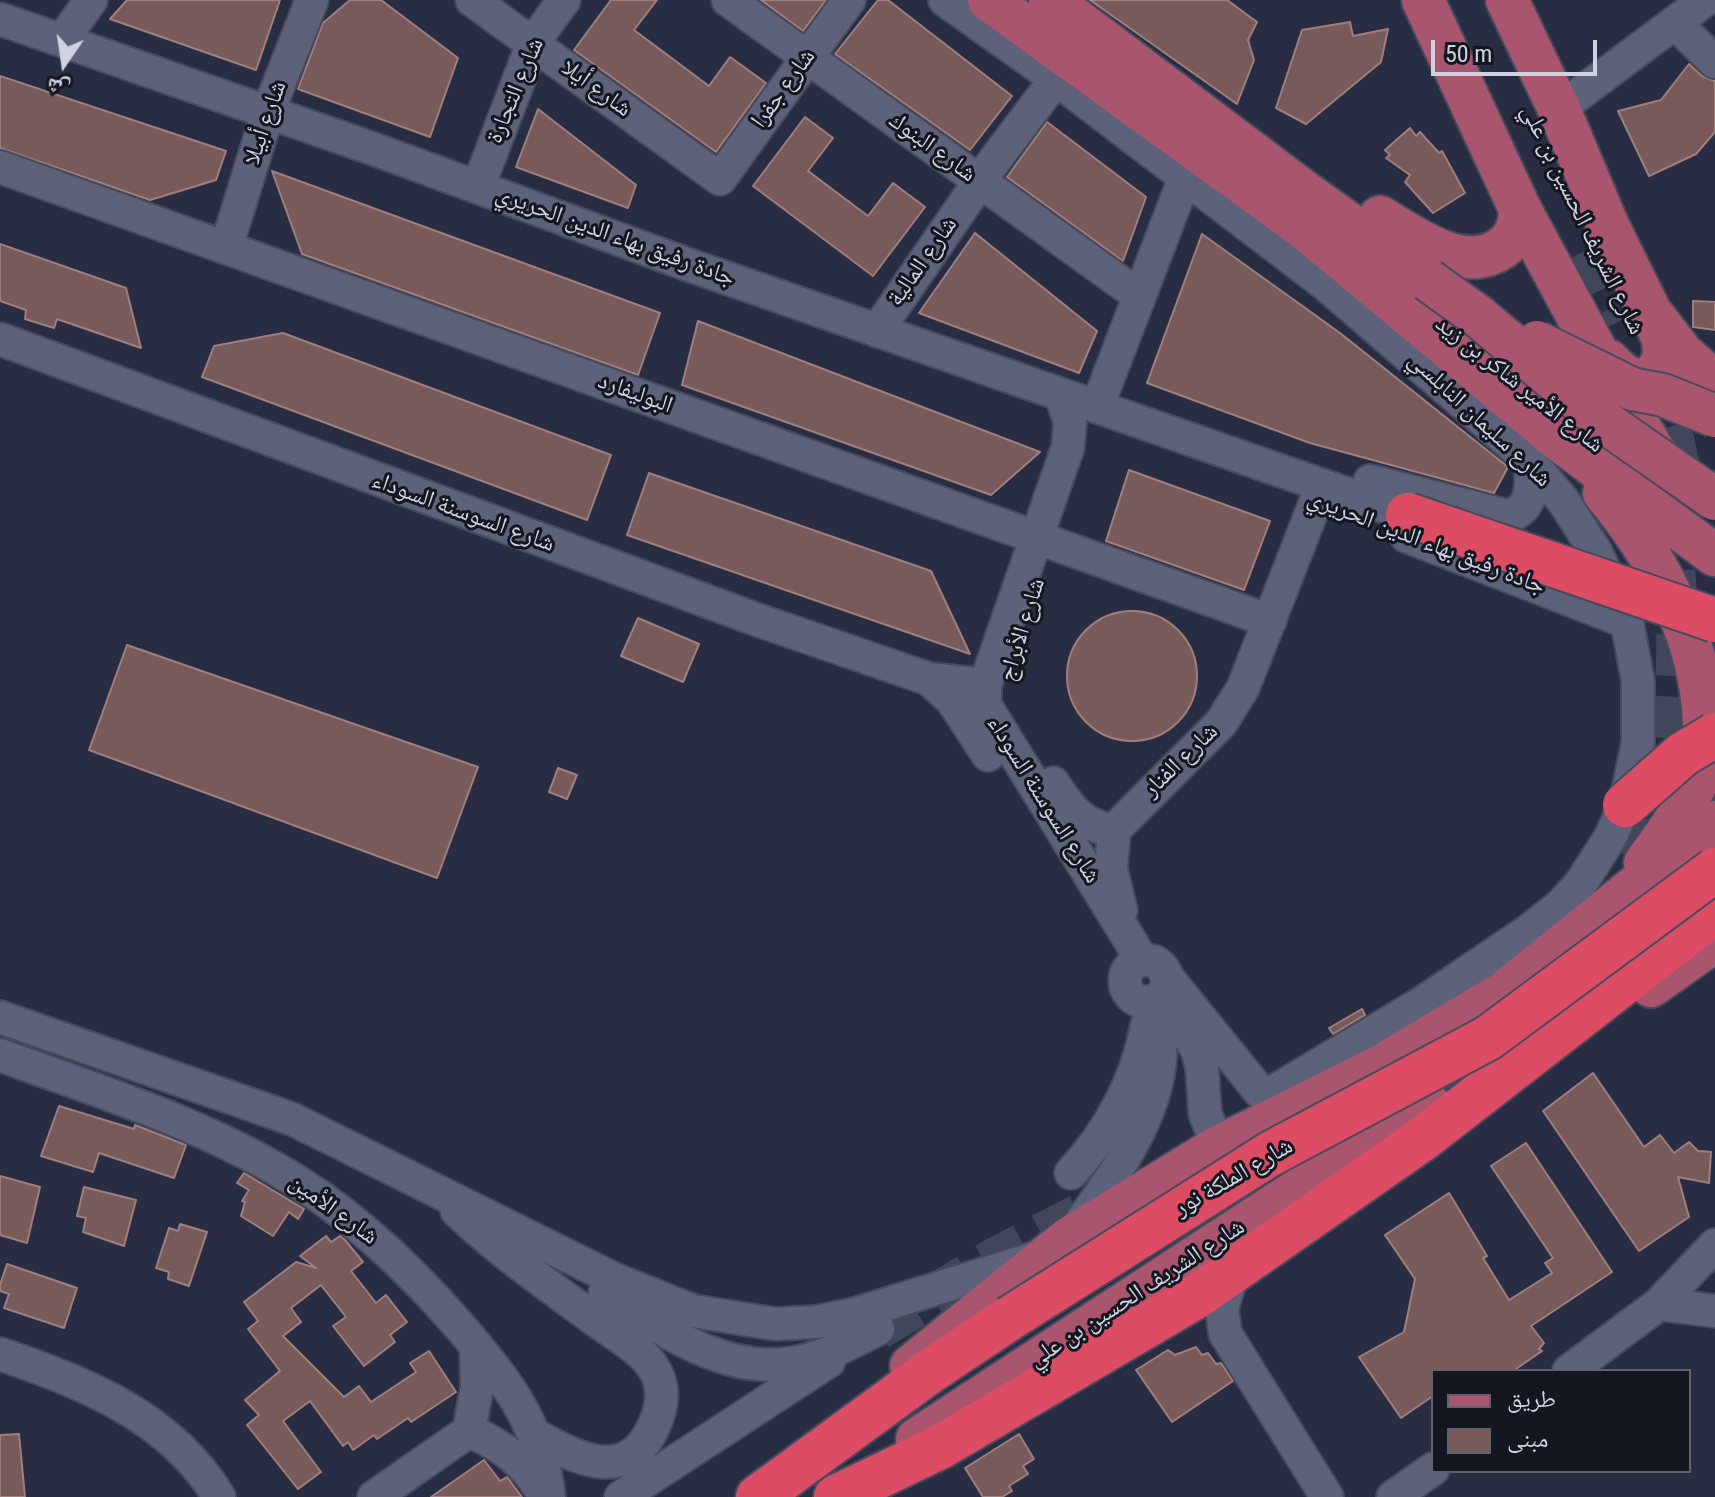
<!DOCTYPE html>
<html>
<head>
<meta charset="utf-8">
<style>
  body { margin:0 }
  #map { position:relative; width:1715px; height:1497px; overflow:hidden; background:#292d43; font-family:"Roboto Condensed","Noto Naskh Arabic",sans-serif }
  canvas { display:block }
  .legend { position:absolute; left:1431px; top:1369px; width:260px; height:104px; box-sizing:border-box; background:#141620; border:2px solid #5f616d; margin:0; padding:10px 14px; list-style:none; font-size:24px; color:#cfd2e1 }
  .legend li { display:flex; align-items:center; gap:16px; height:40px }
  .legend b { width:40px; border:2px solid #5f616d }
  .north { position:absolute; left:24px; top:24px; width:80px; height:80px; -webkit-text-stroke:6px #141620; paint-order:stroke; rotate:193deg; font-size:22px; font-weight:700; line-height:32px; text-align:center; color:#cfd2e1 }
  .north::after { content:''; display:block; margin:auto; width:28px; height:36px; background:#cfd2e1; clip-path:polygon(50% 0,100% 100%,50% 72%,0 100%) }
  .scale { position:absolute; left:1431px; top:40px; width:166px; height:36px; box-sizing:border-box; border:4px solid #cfd2e1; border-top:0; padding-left:10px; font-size:24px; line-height:28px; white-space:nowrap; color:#cfd2e1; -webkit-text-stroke:6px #141620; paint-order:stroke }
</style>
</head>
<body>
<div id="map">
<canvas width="1715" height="1497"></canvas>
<ul class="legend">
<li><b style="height:10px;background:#a9556d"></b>طريق</li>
<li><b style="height:22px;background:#785a5a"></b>مبنى</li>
</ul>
<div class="north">ش</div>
<div class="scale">50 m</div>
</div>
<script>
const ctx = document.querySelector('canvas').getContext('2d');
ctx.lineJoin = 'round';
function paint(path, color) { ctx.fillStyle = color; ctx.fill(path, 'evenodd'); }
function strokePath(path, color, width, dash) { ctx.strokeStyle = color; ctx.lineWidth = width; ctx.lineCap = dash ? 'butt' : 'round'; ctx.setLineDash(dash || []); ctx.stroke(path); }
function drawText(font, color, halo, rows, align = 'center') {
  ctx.font = font + ' "Roboto Condensed","Noto Naskh Arabic",sans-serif'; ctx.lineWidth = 6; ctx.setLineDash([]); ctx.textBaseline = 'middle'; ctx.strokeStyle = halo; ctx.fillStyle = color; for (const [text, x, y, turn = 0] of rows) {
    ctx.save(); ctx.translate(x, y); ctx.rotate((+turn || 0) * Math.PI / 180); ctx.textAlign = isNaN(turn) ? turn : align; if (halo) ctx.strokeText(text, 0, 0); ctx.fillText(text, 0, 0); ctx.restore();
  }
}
const building = new Path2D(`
  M127,0h153l-24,70 -146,-51z
  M350,0h31l77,58 -28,79 -132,-48 25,-66z
  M611,0h46l-23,30 75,56 21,-29 36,26 -50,69 -142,-102z
  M761,0h65l-23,31z
  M878,0h10l124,96 -42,54 -135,-96z
  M1090,0h137l30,22 -9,18 6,20 -17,44z
  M1350,22l3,14 35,-7 -7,33 -75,62 -30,-16 26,-78z
  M1689,64l13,12 13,5v51l-19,22 -47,22 -31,-65 43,-11z
  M0,76l226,75 -10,29 -66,20 -150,-52z
  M538,109l98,76 -8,23 -112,-41z
  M805,117l28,21 -25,33 60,45 25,-33 32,24 -52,69 -120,-90z
  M1047,122l99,75 -23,64 -116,-84z
  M1410,128l6,8 4,-4 19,21 3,-2 23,42 -32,20 -28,-31 5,-7 -24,-17 4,-3 -5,-5z
  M272,171l388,142 -22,62 -336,-121z
  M975,233l122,98 -18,42 -160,-60z
  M1202,234l138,99 168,134 -14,26 -184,-50 -163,-60z
  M0,244l126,44 15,60 -84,-29 -3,9 -29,-9 1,-9 -26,-9z
  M1693,301l22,1v28l-22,-3z
  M698,321l167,64 175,67 -49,43 -309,-110z
  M283,333l328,122 -24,65 -385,-143 12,-31z
  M1129,470l141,51 -26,69 -138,-49z
  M649,473l282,98 39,83 -343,-119z
  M1067 676a65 65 0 1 1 130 0a65 65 0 1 1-130 0Z
  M638,618l61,26 -16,38 -62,-26z
  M127,645l351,122 -41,111 -348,-128z
  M558,768l19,7 -10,24 -18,-7z
  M1362,1009l3,6 -32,19 -4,-6z
  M1593,1073l51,74 16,-12 14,18 15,-11 9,9 13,1 -2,31 -31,-6 11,40 -50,34 -96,-140z
  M59,1106l75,23 1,-4 51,20 -12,33 -75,-25 -6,19 -52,-16z
  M1526,1143l86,129 -81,54 13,17 -5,6 3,2 -29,20h-80v25l-32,22 -42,-61 45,-25 11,-53 -30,-44 64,-42 38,63 -4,2 26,42 43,-27 -7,-10 8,-5 -62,-92z
  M244,1173l60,36 -6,10 -9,-7 -16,24 -32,-20 4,-14 -3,-1 7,-11 -12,-7z
  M0,1176l40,11 -13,56 -27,-8z
  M84,1187l52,13 -12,46 -41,-14 3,-14 -9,-2z
  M180,1224l27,8 -18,54 -21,-7 1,-7 -13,-4 13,-40 9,3z
  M326,1236l5,6 9,-6 5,4 18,22 -12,9 25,32 10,-8 21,27 -17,13 5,7 -31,24 -31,-40 13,-9 -25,-32 -30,23 10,14 -18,14 61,61 15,-11 12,16 45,-30 -6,-9 19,-12 27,41 -45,30 -3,-4 -31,21 -3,-4 -21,15 -5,-8 -5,4 -33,-45 -27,20 38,51 -23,17 -51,-64 12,-10 -14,-15 35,-29 -32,-42 10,-8 -14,-19 52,-40 20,6 -16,-12z
  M7,1264l70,24 -13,40 -60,-20 5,-14 -9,-3v-6z
  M1196,1347l6,8 6,-2 8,11 5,-1 12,18 -61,41 -36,-52 32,-20 7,5z
  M19,1434l6,63h-25v-62z
  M1019,1434l15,25 -11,7 5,8 -19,12 3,5 -10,6h-19l-18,-29z
  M484,1460l16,21 7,-4 15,20h-91z`);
paint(building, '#785a5a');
strokePath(building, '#9f7f7e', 2);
strokePath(new Path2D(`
  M1571,258l35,70
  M1650,367l20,58 16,75
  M1641,861c42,-109 45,-254 22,-369
  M1429,1104l88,-67
  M878,1329l118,-71 95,-49`), '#42465b', 42, [42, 21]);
const minor = new Path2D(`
  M472,0l248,179 129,-179
  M728,0l410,295
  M945,0l111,79 269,205 205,177 34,41 32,50 31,70 11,59v62l-13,62 -15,33 -29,45 -20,22 -34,27 -105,71 -154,92 -8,-3 -93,-115
  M0,19l371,129 318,117 719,250
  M1676,24l39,38
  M63,39l28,-39
  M1559,109l146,-109
  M0,167l1270,454
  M478,187l55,-144 31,-43
  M226,248l42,-136 44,-112
  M877,331l114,-166 65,-86
  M0,339l755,280 174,60 56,6
  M1061,395l9,27 -2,25 -83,238v20l157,255
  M1097,407l87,-227
  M1370,481l137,35c27,-6 25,-32 23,-55
  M1406,536l221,86
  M929,679l23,21 36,55
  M1053,783c16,24 29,44 61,47
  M1121,911l-10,-42 3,-39 107,-107 22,-35 73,-187
  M1125 981a21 21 0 1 1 42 0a21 21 0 1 1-42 0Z
  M1174,1012l23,37 5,19 3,45 13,34
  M0,1017l292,102 322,160 79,32 82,13 41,-2 39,-8 186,-58
  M0,1055c90,33 185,63 269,110 74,40 138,100 193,164 46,53 79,96 87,168
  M1071,1173c38,-41 66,-92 76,-148
  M457,1211c40,38 85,70 129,102 19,15 42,27 59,44 7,8 13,16 15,26 4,15 -1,33 -8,47 -27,54 -77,28 -115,6
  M1075,1230c47,-66 107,-143 78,-229
  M1234,1269l-12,39 3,25 102,164
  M605,1293c57,36 121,84 193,69 29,-6 54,-20 80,-33
  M1659,1304l56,7
  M0,1354c84,28 172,64 219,143
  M1569,1371l90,-67 56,-59
  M469,1431c33,14 59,33 76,66
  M374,1497l95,-66 8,-44 -1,-42
  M621,1497l208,-136
  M1393,1497l40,-28`);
const major = new Path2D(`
  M989,0l315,228 255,212 156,115
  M1050,0l256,193 122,87
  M1423,0l97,209 88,164 54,92
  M1507,0l52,109 49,117 55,112 1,19 -9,19c-22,8 -31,1 -46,-15
  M1380,217c34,20 83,58 122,31 13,-9 18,-24 18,-39
  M1656,319l26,34 33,29
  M1604,493c64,76 111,171 98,276 -12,34 -36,65 -57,94
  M1651,986l64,-45
  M911,1366l157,-127 150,-92 166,-83 119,-71 212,-171
  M917,1439l512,-335`);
const highway = new Path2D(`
  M758,1497l171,-125 81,-54
  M836,1497l104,-50 257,-151 224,-156 294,-228`);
strokePath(minor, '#474a5d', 36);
strokePath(major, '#474a5d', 46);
strokePath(highway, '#474a5d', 48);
strokePath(minor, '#5d617a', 32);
strokePath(major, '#a9556d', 42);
strokePath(highway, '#dc4d65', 44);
const majorBridge = new Path2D(`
  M1428,280l50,36 124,104 113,79
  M1537,342l95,47 31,6 52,21`);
const highwayBridge = new Path2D(`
  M1408,515l307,105
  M1625,805l58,-51 32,-19
  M1010,1318l260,-164 218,-116 227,-168`);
strokePath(majorBridge, '#474a5d', 46, []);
strokePath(highwayBridge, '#474a5d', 48, []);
strokePath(majorBridge, '#a9556d', 42);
strokePath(highwayBridge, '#dc4d65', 44);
drawText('24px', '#cfd2e1', '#141620', [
  ["شارع أيلا",596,89,36],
  ["شارع جفرا",784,89,-54],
  ["شارع التجارة",516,91,-67],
  ["شارع أبيلا",266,123,-71],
  ["شارع البنوك",932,148,36],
  ["شارع الشريف الحسين بن علي",1582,220,64],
  ["جادة رفيق بهاء الدين الحريري",615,237,20],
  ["شارع المالية",923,262,-55],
  ["شارع الأمير شاكر بن زيد",1519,385,38],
  ["البوليفارد",635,394,20],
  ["شارع سليمان النابلسي",1479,420,43],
  ["شارع السوسنة السوداء",463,513,20],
  ["جادة رفيق بهاء الدين الحريري",1426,543,21],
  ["شارع الأبراج",1023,630,-73],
  ["شارع الفنار",1181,761,-44],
  ["شارع السوسنة السوداء",1043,800,58],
  ["شارع الملكة نور",1234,1178,-30],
  ["شارع الأمين",333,1210,36],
  ["شارع الشريف الحسين بن علي",1137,1294,-33]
]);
</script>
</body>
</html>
